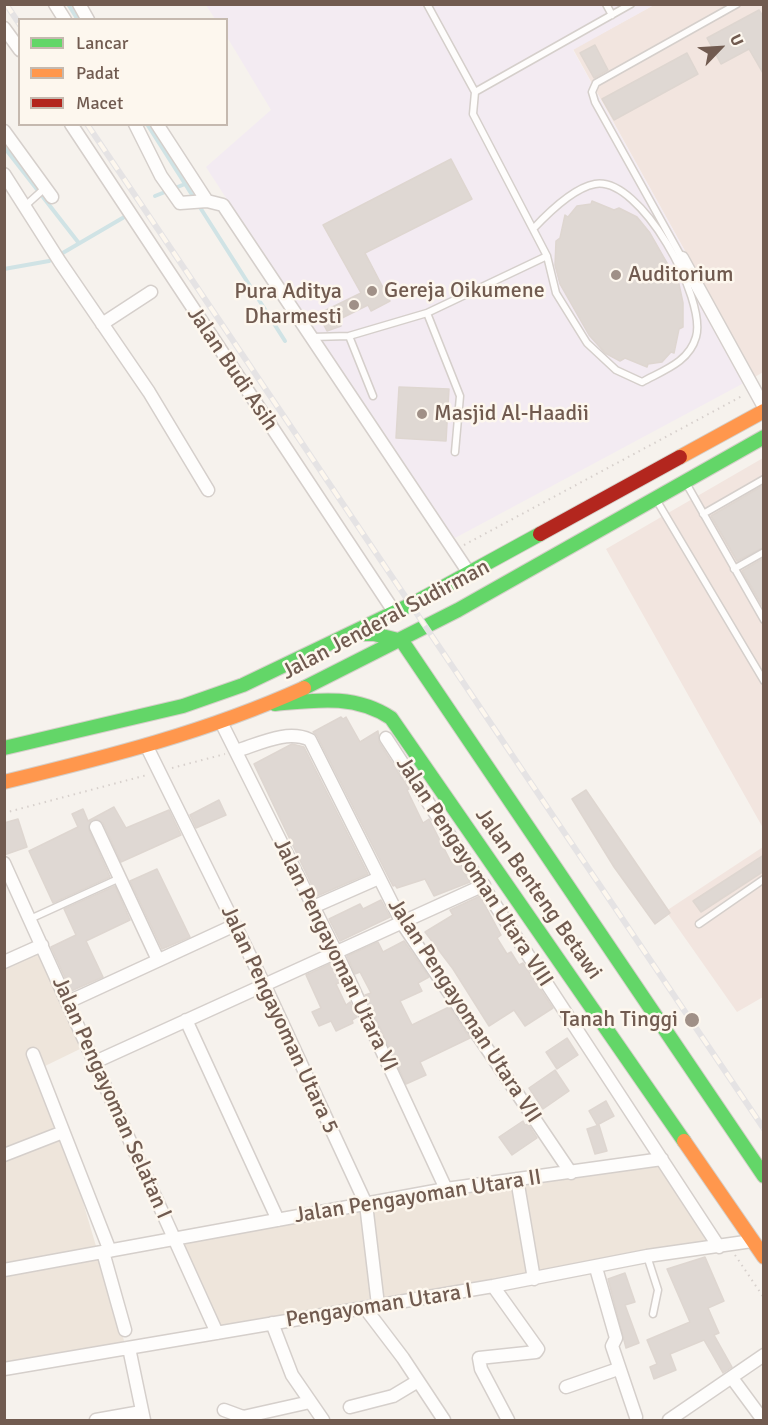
<!DOCTYPE html>
<html>
<head>
<meta charset="utf-8">
<style>
  body { margin:0 }
  #map { position:relative; width:768px; height:1425px; overflow:hidden; background:#f6f2ed; font-family:Signika,sans-serif }
  canvas { display:block }
  .frame { position:absolute; inset:0; border:6px solid #715b50; pointer-events:none }
  .legend { position:absolute; left:18px; top:18px; width:210px; height:108px; box-sizing:border-box; background:#fdf7ee; border:2px solid #c5b9af; margin:0; padding:8px 10px; list-style:none; font-size:18px; color:#715b50 }
  .legend li { display:flex; align-items:center; gap:12px; height:30px }
  .legend b { width:30px; border:2px solid #c5b9af }
  .north { position:absolute; left:690px; top:18px; width:60px; height:60px; -webkit-text-stroke:4px #fdf7ee; paint-order:stroke; rotate:65deg; font-size:16px; font-weight:700; line-height:24px; text-align:center; color:#715b50 }
  .north::after { content:''; display:block; margin:auto; width:21px; height:27px; background:#715b50; clip-path:polygon(50% 0,100% 100%,50% 72%,0 100%) }
</style>
</head>
<body>
<div id="map">
<canvas width="768" height="1425"></canvas>
<div class="frame"></div>
<ul class="legend">
<li><b style="height:8px;background:#63d668"></b>Lancar</li>
<li><b style="height:8px;background:#ff974d"></b>Padat</li>
<li><b style="height:8px;background:#b3261e"></b>Macet</li>
</ul>
<div class="north">U</div>
</div>
<script>
const ctx = document.querySelector('canvas').getContext('2d');
ctx.lineJoin = 'round';
function paint(path, color) { ctx.fillStyle = color; ctx.fill(path, 'evenodd'); }
function strokePath(path, color, width, dash) { ctx.strokeStyle = color; ctx.lineWidth = width; ctx.lineCap = dash ? 'butt' : 'round'; ctx.setLineDash(dash || []); ctx.stroke(path); }
function drawText(font, color, halo, rows, align = 'center') {
  ctx.font = font + ' Signika,sans-serif'; ctx.lineWidth = 5; ctx.setLineDash([]); ctx.textBaseline = 'middle'; ctx.strokeStyle = halo; ctx.fillStyle = color; for (const [text, x, y, turn = 0] of rows) {
    ctx.save(); ctx.translate(x, y); ctx.rotate((+turn || 0) * Math.PI / 180); ctx.textAlign = isNaN(turn) ? turn : align; if (halo) ctx.strokeText(text, 0, 0); ctx.fillText(text, 0, 0); ctx.restore();
  }
}
paint(new Path2D(`
  M38,952l44,96 -39,19 82,277 -120,22v-405z
  M661,1164l54,81 -176,28 -16,-90z
  M513,1184l15,91 -145,26 -11,-93z
  M361,1208l9,91 -150,29 -39,-86z`), '#eee5db');
paint(new Path2D(`
  M654,5h109v367l-8,5 -182,-328z
  M763,458v370l-157,-279z
  M763,847v150l-26,15 -71,-101z`), '#f2e5df');
paint(new Path2D(`
  M206,5h448l-81,45 182,327 -300,161 -54,-70 -195,-301 65,-57 -44,-73 -1,-17 -11,-1z`), '#f3ebf2');
strokePath(new Path2D(`
  M68,4l10,16
  M147,124l138,217
  M4,147l74,95
  M155,196l30,-12
  M4,269l45,-8 77,-45`), '#d0e3e5', 4);
const building = new Path2D(`
  M759,10l5,8v57l-15,-26 -28,15 -14,-26z
  M595,45l13,25 -14,8 -14,-25z
  M687,53l11,21 -84,46 -12,-21z
  M451,159l21,40 -107,54 25,48 -19,10 -3,-6 -30,15 3,6 -14,5 -9,-17 43,-21 -38,-68z
  M592,201l22,9 5,-2 18,9 13,16 29,51 4,19v24l-4,2 -5,24 -3,-1 -9,10 -14,2 -1,3 -22,-9 -5,3 -15,-8 -16,-18 -29,-51 -5,-19 1,-24 4,-3 5,-23 3,2 9,-11 14,-2z
  M399,387l50,2 -3,52 -50,-3z
  M764,485v62l-27,14 -26,-45z
  M764,558v51l-22,-38z
  M341,717l2,2 3,-2 14,25 18,-11 1,11 30,47 -2,1 16,33 6,-4 22,43 5,-2 14,22 -36,14 -9,-17 -28,9 -2,-3 -2,1 -76,-150 -4,-4z
  M292,744l12,3 64,127 -51,22 -63,-132z
  M586,790l84,123 -15,11 -41,-57 -42,-68z
  M219,800l7,15 -30,13 -6,-13z
  M114,807l12,21 43,-18 12,25 -60,27 -18,-39 -6,-4 -5,1 -3,10 21,47 -57,26 -24,-52 49,-24 -6,-13 11,-5 5,12z
  M18,819l9,28 -23,8v-32z
  M764,855v16l-63,41 -8,-11z
  M157,869l33,68 -28,12 -32,-68z
  M115,886l15,34 -44,21 17,36 -32,14 -20,-44 25,-12 -12,-26z
  M480,896l21,39 -4,3 10,16 4,-2 8,13 4,-2 30,45 -28,18 -11,-16 -25,16 -36,-57 -28,-37 28,-17 -3,-5z
  M381,900l9,17 -50,24 -11,-22 31,-15 3,5z
  M404,941l25,36 -11,6 4,8 -22,10 12,24 37,-18 21,31 -50,24 6,13 -20,9 -41,-89 6,-2 -11,-21 -5,2 -8,-18 31,-14 5,10z
  M332,963l9,19 -5,2 10,21 4,-3 7,15 -5,3 1,3 -17,8 -5,-10 -12,5 -7,-14 9,-4 -15,-33z
  M567,1038l11,17 -21,14 -11,-17z
  M555,1070l14,21 -26,18 -14,-21z
  M606,1101l8,15 -17,9 -8,-14z
  M523,1121l2,4 3,-1 9,14 -25,17 -13,-18z
  M599,1125l8,26 -12,3 -8,-25z
  M705,1257l19,44 -16,7 11,25 -5,2 18,32 -9,6 -19,-33 -34,14 6,16 -22,9 -4,-12 7,-3 -10,-24 43,-18 -23,-53z
  M625,1273l10,29 -10,3 14,38 -13,5 -18,-69z`);
paint(building, '#dfd8d3');
strokePath(building, '#ded6d0', 1.5);
const lane = new Path2D(`
  M427,4l48,88 -2,22 74,142
  M606,4l6,11
  M475,92l156,-88
  M25,206l20,-18
  M682,258l-87,-156 -3,-10 4,-9 141,-79
  M427,313l120,-57 9,37 31,50 29,27 26,12c22,-12 47,-20 54,-45 11,-37 -55,-161 -101,-153 -22,4 -48,30 -62,45
  M349,336l24,60
  M312,337l37,-1 78,-23 33,83 -5,56
  M686,483l78,137
  M657,501l107,180
  M703,514l61,-35
  M734,569l30,-17
  M30,919l90,-41
  M699,924l65,-45
  M647,1256l11,34 -5,24`);
const street = new Path2D(`
  M55,4l10,16
  M79,4l9,16
  M4,28l16,22
  M71,124l324,489
  M135,124l26,52 19,27 27,-2 16,4 246,368
  M157,124l50,77
  M4,131l48,66
  M4,174l56,88 89,130 59,98
  M682,258l82,149
  M102,324l49,-32
  M221,722l116,232 109,235
  M386,738l333,509
  M146,745l118,239 102,220 12,101
  M236,751c23,-7 51,-22 74,-11l92,183 169,250
  M96,827l62,133
  M4,863l213,470
  M313,907l66,-29
  M4,962l38,-17
  M68,1002l167,-77
  M186,1020l92,200
  M33,1054l77,197
  M95,1062l389,-177
  M4,1155l59,-23
  M517,1179l17,100
  M103,1252l22,78
  M596,1268l20,70 -4,8 24,71
  M4,1270l442,-81 216,-30
  M493,1286l45,63 -2,3 -57,6 2,11 27,51
  M365,1308l38,50 41,62
  M272,1323l20,52 31,45
  M129,1348l15,72
  M4,1369l489,-83 154,-30 105,-15
  M732,1378l31,42
  M566,1387l52,-18
  M350,1407l43,-11 25,-15
  M224,1410l19,7 67,-15
  M96,1420l45,-8
  M669,1420l95,-65`);
const fast = new Path2D(`
  M352,634h22l28,7 362,535
  M304,688l154,-78 306,-173
  M275,704c41,-4 80,-10 116,14l293,423
  M4,748l179,-42 60,-21 173,-83 124,-68`);
const slow = new Path2D(`
  M680,457l84,-46
  M4,782c103,-25 203,-50 300,-94
  M684,1141l80,116`);
const jam = new Path2D(`
  M540,534l140,-77`);
strokePath(lane, '#d5cfcb', 9);
strokePath(street, '#d5cfcb', 15);
strokePath(fast, '#d5cfc9', 16);
strokePath(slow, '#d5cfc9', 16);
strokePath(jam, '#d5cfc9', 16);
strokePath(new Path2D(`
  M464,545l280,-150
  M172,768l53,-14
  M4,813l143,-38
  M568,947l15,-10
  M735,1255l29,43`), '#d7d0cc', 2, [1.5, 4.5]);
strokePath(lane, '#fefdfc', 6);
strokePath(street, '#fefdfc', 12);
strokePath(fast, '#63d668', 14);
strokePath(slow, '#ff974d', 14);
strokePath(jam, '#b3261e', 14);
const rail = new Path2D(`
  M6,4l14,21
  M87,124l677,1005`);
strokePath(rail, '#e5e3e4', 6);
strokePath(rail, '#fdf7ee', 4, [11]);
for (const [x, y, r, color] of [
  [616,275,6,"#a09087"],
  [372,291,6,"#a09087"],
  [354,305,6,"#a09087"],
  [422,414,6,"#a09087"],
  [692,1020,8,"#a09087"]
]) { const dot = new Path2D(); dot.arc(x, y, r, 0, 2 * Math.PI); ctx.fillStyle = color; ctx.fill(dot); strokePath(dot, '#fdf7ee', 2); }
drawText('22px', '#715b50', '#fdf7ee', [
  ["Auditorium",628,275],
  ["Gereja Oikumene",384,291],
  ["Pura Aditya",342,292,"right"],
  ["Dharmesti",342,317,"right"],
  ["Masjid Al-Haadii",434,414],
  ["Tanah Tinggi",678,1020,"right"]
], 'left');
drawText('22px', '#715b50', '#fdf7ee', [
  ["Jalan Budi Asih",232,369,56],
  ["Jalan Jenderal Sudirman",386,620,-28],
  ["Jalan Pengayoman Utara VIII",474,872,57],
  ["Jalan Benteng Betawi",538,894,55],
  ["Jalan Pengayoman Utara VI",335,955,64],
  ["Jalan Pengayoman Utara VII",464,1011,57],
  ["Jalan Pengayoman Utara 5",279,1020,65],
  ["Jalan Pengayoman Selatan I",111,1098,66],
  ["Jalan Pengayoman Utara II",418,1197,-9],
  ["Pengayoman Utara I",379,1306,-9]
]);
</script>
</body>
</html>
